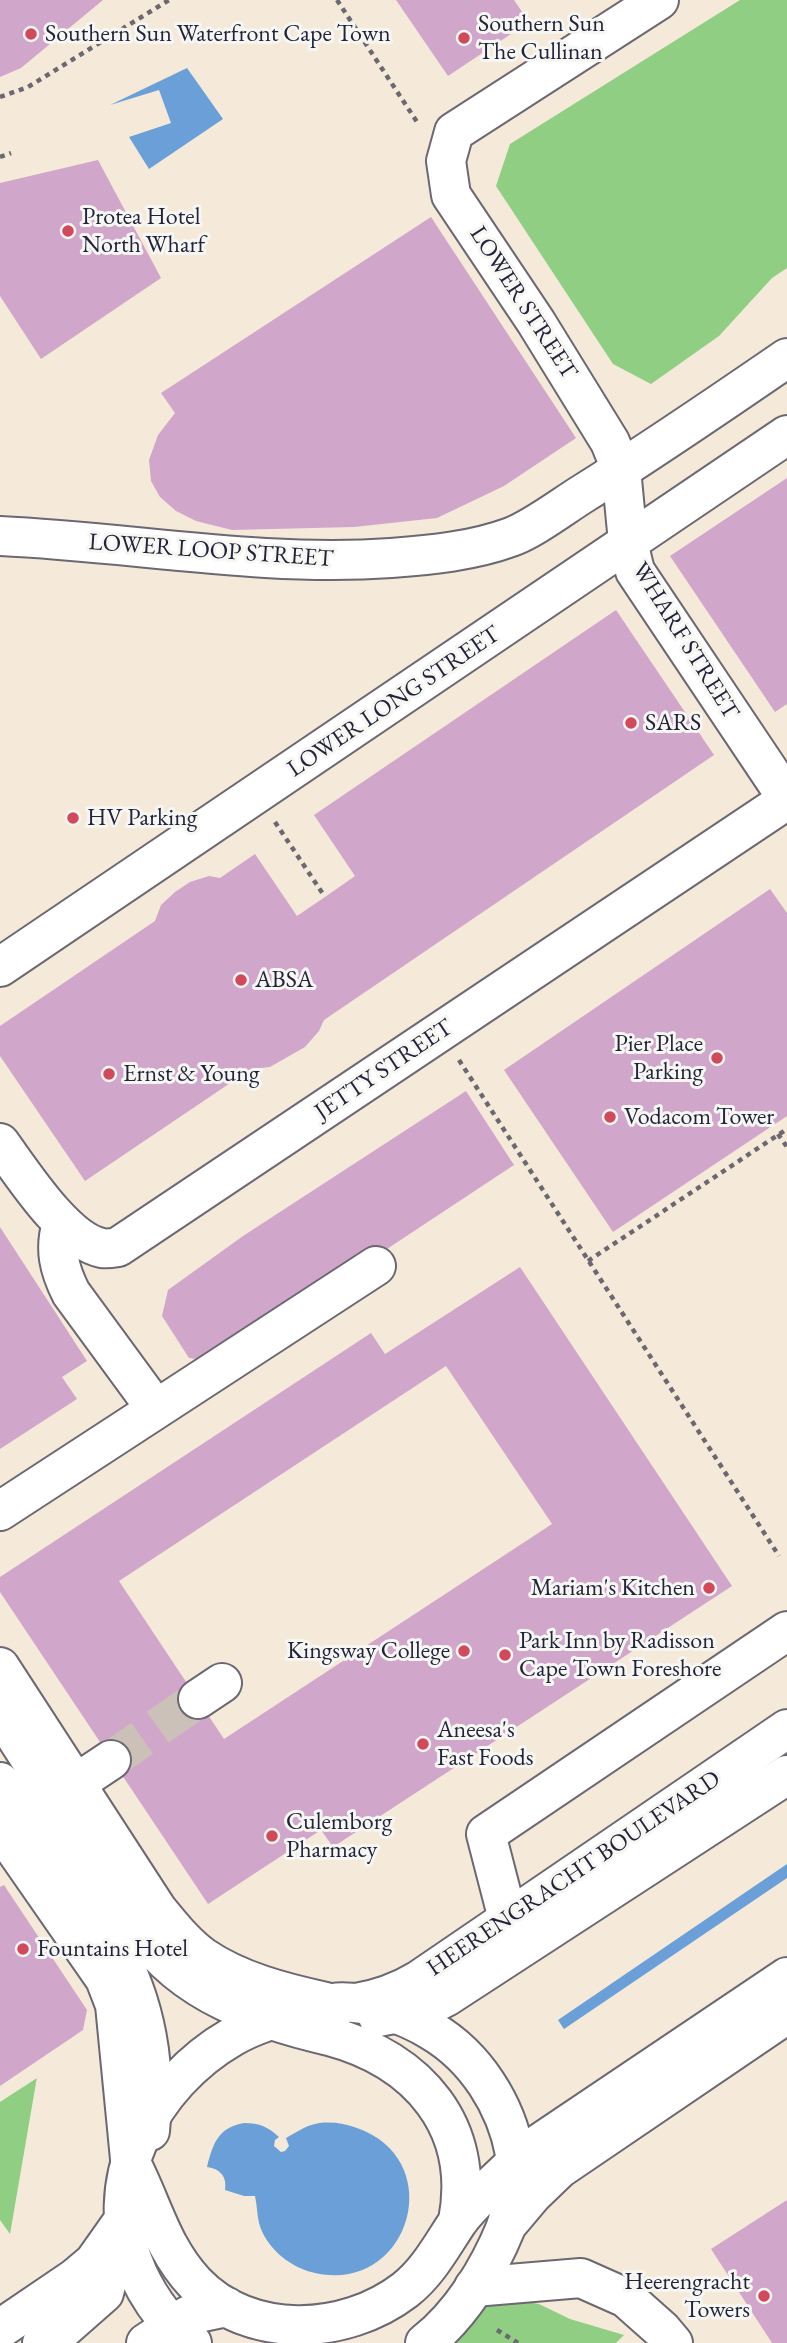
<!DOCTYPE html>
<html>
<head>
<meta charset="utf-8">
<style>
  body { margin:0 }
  canvas { display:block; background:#f5e9d9 }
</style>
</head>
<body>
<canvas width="787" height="2343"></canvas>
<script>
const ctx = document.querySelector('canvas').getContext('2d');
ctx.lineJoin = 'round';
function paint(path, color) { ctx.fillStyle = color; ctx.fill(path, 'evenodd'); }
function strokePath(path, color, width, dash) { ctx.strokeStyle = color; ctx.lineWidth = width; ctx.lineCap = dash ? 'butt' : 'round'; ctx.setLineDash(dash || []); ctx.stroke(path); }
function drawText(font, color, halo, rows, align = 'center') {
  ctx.font = font + ' "EB Garamond",serif'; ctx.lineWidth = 6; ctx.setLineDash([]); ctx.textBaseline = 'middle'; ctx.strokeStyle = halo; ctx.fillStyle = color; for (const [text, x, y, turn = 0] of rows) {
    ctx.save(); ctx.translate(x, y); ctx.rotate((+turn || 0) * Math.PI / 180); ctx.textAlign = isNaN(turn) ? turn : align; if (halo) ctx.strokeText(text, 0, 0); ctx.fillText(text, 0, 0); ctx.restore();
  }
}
paint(new Path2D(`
  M740,0h47v268l-15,10 -53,58 -68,48 -38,-20 -117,-178 14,-42z
  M37,2078v-1l-27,157 -10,-14v-118z
  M491,2295l48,9 31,15 54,16 -8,8h-171z`), '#90ce84');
paint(new Path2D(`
  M187,68l36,51 -74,50 -20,-32 42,-14 -12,-33 -49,15z
  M787,1864v14l-223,151 -6,-9z
  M244,2123c16,0 24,4 35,14l-4,3 -1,6 7,6 4,-1 4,-5 -3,-8c9,-5 19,-12 29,-14 13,-3 29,-1 42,4 94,33 51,170 -46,144 -23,-6 -46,-26 -52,-49 -2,-9 -2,-18 -4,-27h-11l-19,-6c2,-13 -4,-21 -18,-23 6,-24 11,-39 37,-44z`), '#6aa0d7');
paint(new Path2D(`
  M0,0h103l-82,68 -21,9z
  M396,0h118l15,22 -81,54z
  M98,160l63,118 -120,81 -41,-63v-113z
  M431,217l145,221 -72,48 -67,32 -83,9 -122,3 -36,-9 -20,-10 -16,-14 -9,-16 -2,-21 9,-25 17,-22 -14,-20z
  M787,478v226l-12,8 -105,-156z
  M616,610l98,145 -390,265 -5,11 -14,16 -35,20 -19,2 -166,112 -85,-125v-30l155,-105 6,-16 14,-13 15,-10 19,-6 11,2 35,-24 42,62 28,-19 30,-21 -41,-61z
  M770,889l17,24v203l-174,116 -109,-162z
  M466,1091l48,74 -298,197 -27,-4 -27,-42 6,-26 75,-54z
  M0,1227l87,134 -25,16 15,22 -77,50z
  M520,1267l212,319 -399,261 -12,-17 -113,74 -208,-312v-15l371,-244 14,21zM446,1366l106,158 -328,215 -105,-158z
  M4,1885l83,125 -4,20 -83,56v-199z
  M787,2200v143h-15l-61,-94z`), '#d1a6cb');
strokePath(new Path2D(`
  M111,1760l87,-61`), '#cbc1b9', 38, [38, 19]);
const minor = new Path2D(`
  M659,0l-205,132 -8,29 5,34 85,127 74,120 11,27 7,73 7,29 152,227
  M0,536c131,6 260,31 391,22 40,-3 82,-7 120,-21 22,-8 52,-31 73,-44 69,-43 136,-89 203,-135
  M0,967l787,-532
  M0,1143c22,30 65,98 102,105 5,1 10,0 16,-1l669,-447
  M62,1223c-8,26 -3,46 9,70l85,116
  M0,1511l376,-245
  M198,1699l24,-16
  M0,1712l141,220c42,62 119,88 188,104
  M0,1782l114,164c32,56 43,121 36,185
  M75,1784l36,-24
  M508,1919l-22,-85 301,-203
  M331,2012l-2,24c90,24 147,91 129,185
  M378,2017l47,-9 21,-11 341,-222
  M130,2161c22,41 31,86 65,122 54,57 150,53 210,7 23,-18 36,-43 52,-67 14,-21 41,-42 59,-61l20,3
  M516,2162l24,-19 247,-166
  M474,2287l107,-9 45,20 36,32 11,13
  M42,2343l21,-14 41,-36 18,-69
  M146,2343l43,-28 38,-8`);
const major = new Path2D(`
  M0,1667l157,242c14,17 28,35 46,48 35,24 81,36 123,45
  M0,1828l105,151 10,26 15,154
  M356,2003c24,-4 43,-11 63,-23l368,-251
  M506,2226l27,-32 26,-25 228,-155
  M0,2329l75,-51 19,-16 29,-41
  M192,2343c-25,-19 -41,-41 -54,-69 -42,-91 14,-191 94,-237 22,-13 46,-19 69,-26 10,-3 21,-7 31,-8 31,-4 74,12 100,28 44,26 74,74 83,123 1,9 0,17 -2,26 -1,16 -2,32 -7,47 -17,42 -45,88 -81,116`);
strokePath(minor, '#6c6872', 42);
strokePath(major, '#6c6872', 42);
strokePath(new Path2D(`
  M337,0l82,125
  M0,97l28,-10 141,-87
  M0,157l11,-4
  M275,822l50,75
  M459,1060l320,496
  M778,1134l9,13
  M588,1261l199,-132
  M497,2330l21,13`), '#6c6872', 4.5, [5, 5]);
strokePath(minor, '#fff', 38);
strokePath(major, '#fff', 38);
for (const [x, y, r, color] of [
  [31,34,7,"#d1495b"],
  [464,38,7,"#d1495b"],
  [68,231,7,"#d1495b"],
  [631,723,7,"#d1495b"],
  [73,818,7,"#d1495b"],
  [241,980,7,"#d1495b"],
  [717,1058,7,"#d1495b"],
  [109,1074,7,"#d1495b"],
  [610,1117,7,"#d1495b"],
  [709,1588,7,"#d1495b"],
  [464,1651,7,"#d1495b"],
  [505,1655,7,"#d1495b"],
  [423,1744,7,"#d1495b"],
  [272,1836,7,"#d1495b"],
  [23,1949,7,"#d1495b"],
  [764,2296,7,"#d1495b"]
]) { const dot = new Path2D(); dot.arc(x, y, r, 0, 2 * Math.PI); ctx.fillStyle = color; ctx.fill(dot); strokePath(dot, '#f6f6f2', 2.5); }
drawText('24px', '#22223b', '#f6f6f2', [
  ["Southern Sun",478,24],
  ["The Cullinan",478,52],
  ["Southern Sun Waterfront Cape Town",45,34],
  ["Protea Hotel",82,217],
  ["North Wharf",82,245],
  ["SARS",645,723],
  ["HV Parking",87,818],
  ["ABSA",255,980],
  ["Pier Place",703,1044,"right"],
  ["Parking",703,1072,"right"],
  ["Ernst & Young",123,1074],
  ["Vodacom Tower",624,1117],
  ["Mariam's Kitchen",695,1588,"right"],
  ["Park Inn by Radisson",519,1641],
  ["Cape Town Foreshore",519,1669],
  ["Kingsway College",450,1651,"right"],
  ["Aneesa's",437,1730],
  ["Fast Foods",437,1758],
  ["Culemborg",286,1822],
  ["Pharmacy",286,1850],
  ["Fountains Hotel",37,1949],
  ["Heerengracht",750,2282,"right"],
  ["Towers",750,2310,"right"]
], 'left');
drawText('24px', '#22223b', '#f6f6f2', [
  ["LOWER STREET",523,303,57],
  ["LOWER LOOP STREET",211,551,4],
  ["WHARF STREET",685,641,58],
  ["LOWER LONG STREET",394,702,-34],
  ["JETTY STREET",384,1070,-34],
  ["HEERENGRACHT BOULEVARD",574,1874,-34]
]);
</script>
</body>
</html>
